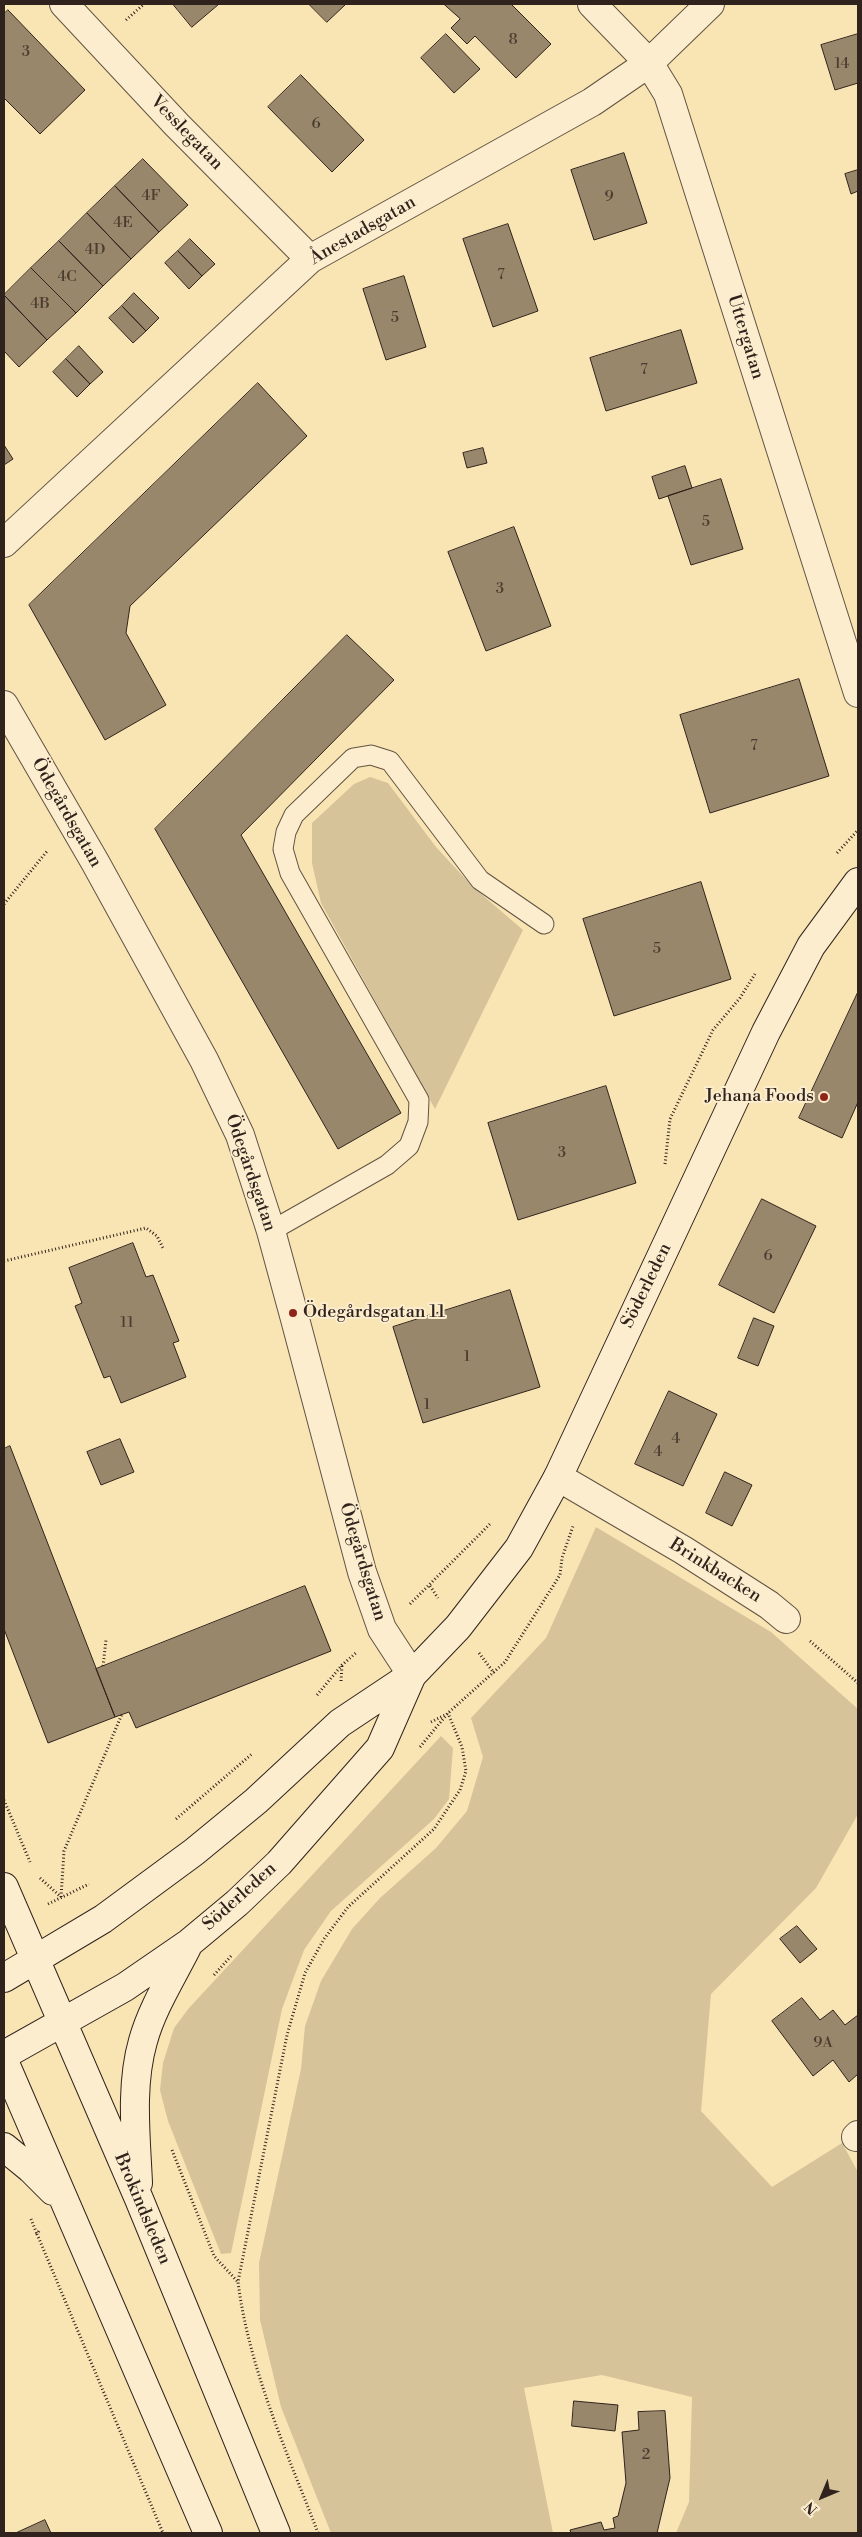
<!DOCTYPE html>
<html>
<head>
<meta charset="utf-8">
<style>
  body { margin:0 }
  #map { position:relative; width:862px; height:2537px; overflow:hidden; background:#f9e4b3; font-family:"Libre Bodoni",serif }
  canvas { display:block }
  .frame { position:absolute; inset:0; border:5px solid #30231d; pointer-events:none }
  .north { position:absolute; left:797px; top:2472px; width:50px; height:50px; -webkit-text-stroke:4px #fbedce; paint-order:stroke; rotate:225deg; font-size:14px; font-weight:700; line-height:20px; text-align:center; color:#30231d }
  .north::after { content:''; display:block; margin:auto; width:18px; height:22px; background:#30231d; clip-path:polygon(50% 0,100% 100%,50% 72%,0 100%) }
</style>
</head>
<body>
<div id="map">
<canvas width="862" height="2537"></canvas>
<div class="frame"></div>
<div class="north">N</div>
</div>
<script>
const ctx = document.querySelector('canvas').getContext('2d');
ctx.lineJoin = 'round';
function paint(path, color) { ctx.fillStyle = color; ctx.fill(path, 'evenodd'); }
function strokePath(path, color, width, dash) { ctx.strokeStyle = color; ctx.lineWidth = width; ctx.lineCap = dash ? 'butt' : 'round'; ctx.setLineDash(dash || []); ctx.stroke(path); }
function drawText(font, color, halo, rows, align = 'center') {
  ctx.font = font + ' "Libre Bodoni",serif'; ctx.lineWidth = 4; ctx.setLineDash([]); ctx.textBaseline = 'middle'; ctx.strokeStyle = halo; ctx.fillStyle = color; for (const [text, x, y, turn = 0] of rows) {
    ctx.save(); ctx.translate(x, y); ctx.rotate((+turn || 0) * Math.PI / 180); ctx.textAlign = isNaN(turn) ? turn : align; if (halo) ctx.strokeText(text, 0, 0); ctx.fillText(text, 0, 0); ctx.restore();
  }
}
paint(new Path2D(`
  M370,777l18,6 48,64 37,40 50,43 -88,179 -114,-206 -9,-40v-40l42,-39z
  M596,1527l175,105 87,77v105l-42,74 -105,106 -10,117 71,76 70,-44 16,29v361h-182l13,-31 3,-105 -90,-22 -78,13 29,145h-222l-50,-126 -21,-87 -1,-57 42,-194 4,-43 16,-45 31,-52 28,-31 56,-50 31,-37 16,-54 -12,-39 75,-80z
  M441,1736l12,12 -4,51 -15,20 -103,92 -27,39 -22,59 -51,244 -10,1 -53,-133 -8,-31 3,-27 11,-35 15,-20z`), '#d7c39a');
const building = new Path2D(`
  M173,4h46l-27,23z
  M309,4h37l-19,18z
  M444,4h67l40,40 -35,34 -41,-42 -8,8 -16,-16 9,-9z
  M8,10l77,80 -45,44 -36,-36v-84z
  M446,34l34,35 -26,24 -33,-35z
  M858,34v49l-23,7 -14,-45z
  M301,75l63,65 -32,32 -64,-65z
  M624,153l23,70 -53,17 -23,-70z
  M143,159l45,46 -29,27 -44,-46z
  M858,170v21l-7,3 -6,-20z
  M115,186l44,46 -28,27 -44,-46z
  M87,213l44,46 -28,27 -44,-45z
  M508,224l30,87 -45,16 -30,-88z
  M190,239l25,25 -13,12 -24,-25z
  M59,241l44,45 -27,27 -45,-45z
  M178,251l24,25 -13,13 -24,-26z
  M31,268l45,45 -29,27 -43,-45z
  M404,276l22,71 -40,13 -23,-71z
  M134,293l25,25 -13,13 -24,-25z
  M4,295l43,45 -28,27 -15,-16z
  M122,306l24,25 -13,12 -24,-25z
  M681,330l16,53 -91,28 -16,-53z
  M79,346l24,26 -13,12 -24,-25z
  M66,359l24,25 -13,13 -24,-25z
  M258,383l49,53 -177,170 -4,27 40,72 -61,35 -76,-135z
  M4,445l9,14 -9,6z
  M483,448l4,15 -20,5 -4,-15z
  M685,466l7,22 -33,11 -7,-22z
  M721,479l22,70 -52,16 -23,-69z
  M514,527l37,99 -65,25 -38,-99z
  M347,635l47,45 -153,155 160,278 -63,36 -183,-320z
  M799,679l30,97 -119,37 -30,-98z
  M701,882l30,97 -117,37 -31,-97z
  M858,992v110l-16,36 -43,-20z
  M606,1086l30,97 -118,37 -30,-97z
  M762,1199l54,27 -42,87 -55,-28z
  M133,1243l13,34 7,-2 26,66 -6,2 13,34 -65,26 -11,-27 -6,2 -29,-72 7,-3 -13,-35z
  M510,1290l30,97 -117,36 -30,-96z
  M754,1318l20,8 -16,40 -20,-8z
  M669,1391l48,23 -34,72 -48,-22z
  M120,1439l14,33 -33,13 -14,-33z
  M10,1446l105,271 -67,26 -44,-114v-180z
  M725,1472l27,13 -20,41 -26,-13z
  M305,1586l26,65 -195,77 -7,-16 -14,5 -19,-48z
  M797,1926l20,23 -17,14 -20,-24z
  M802,1998l18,22 13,-10 12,15 13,-10v59l-9,8 -16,-22 -20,16 -41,-55z
  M574,2401l44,4 -3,26 -43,-5z
  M665,2411l5,67 -13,55h-86l-1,-3 31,-8 3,8 11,-2 -2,-10 5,-2 8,-33 -4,-51 17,-2 -1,-18z
  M45,2520l6,13h-35z`);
paint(building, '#99876b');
strokePath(building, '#30231d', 1);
const service = new Path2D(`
  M271,1231l116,-66 22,-19 9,-24 1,-22 -129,-227 -7,-24 3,-17 8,-17 59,-57 18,-3 19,6 90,119 64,44`);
const minor = new Path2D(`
  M64,4l113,121 133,134
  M592,4l57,59 19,31 190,599
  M4,543l306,-284 282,-157 57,-39 61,-59
  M4,705l91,157 109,198 36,75 31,96 24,88 67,253 20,57 30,46
  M558,1477l125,73 86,55 17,14
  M856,2137l2,-2`);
const secondary = new Path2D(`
  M4,1887l135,312 137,334
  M4,1978l99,-59 91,-67 62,-51 84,-78 72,-48 46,-48 61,-79 39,-71 208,-445 45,-86 47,-64
  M4,2055l121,-68 64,-44 48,-40 42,-40 101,-115 32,-73
  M4,2061l204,472
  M4,2147l27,22 22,22
  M138,2183c-2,-46 -8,-97 5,-142 9,-33 29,-64 44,-94`);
strokePath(service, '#625342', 21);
strokePath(minor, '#625342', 30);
strokePath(secondary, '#30231d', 30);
strokePath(new Path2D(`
  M126,20l18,-16
  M837,853l21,-23
  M4,904l44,-54
  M665,1164l5,-45 43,-89 27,-32 15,-24
  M4,1261l142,-33 11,8 7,14
  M430,1586l8,12
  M410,1604l80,-80
  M810,1641l48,42
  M479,1653l15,20
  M103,1666l3,-26
  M341,1681l1,-16
  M317,1695l25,-30 15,-13
  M431,1722l14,-7
  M420,1747l28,-34 57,-51 55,-87 2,-17 11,-32
  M4,1800l26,62
  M176,1819l77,-66
  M40,1878l21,19
  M61,1897l3,-46 58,-137
  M48,1904l41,-20
  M214,1975l18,-20
  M172,2150l42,106 24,26
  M31,2219l6,15
  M39,2231l-2,3 126,299
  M318,2533c-31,-81 -69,-164 -80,-251l49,-247 18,-62 19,-34 24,-32 86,-78 26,-39 6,-19 -4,-24 -14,-34`), '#30231d', 3, [1, 2.5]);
strokePath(service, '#fbedce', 19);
strokePath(minor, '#fbedce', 28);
strokePath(secondary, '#fbedce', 28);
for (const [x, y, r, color] of [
  [824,1097,5,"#8f2418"],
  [293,1313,5,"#8f2418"]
]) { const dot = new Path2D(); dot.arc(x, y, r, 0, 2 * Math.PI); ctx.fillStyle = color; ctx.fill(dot); strokePath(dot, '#fbedce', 2); }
drawText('15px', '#4a3c30', null, [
  ["8",513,40],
  ["3",26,52],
  ["14",842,64],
  ["6",316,124],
  ["4F",151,196],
  ["9",609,197],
  ["4E",123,223],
  ["4D",95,250],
  ["7",501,275],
  ["4C",67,277],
  ["4B",40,304],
  ["5",395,318],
  ["7",644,370],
  ["5",706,522],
  ["3",500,589],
  ["7",754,746],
  ["5",657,949],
  ["3",562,1153],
  ["6",768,1256],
  ["11",127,1323],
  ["1",467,1357],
  ["1",427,1405],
  ["4",676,1439],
  ["4",658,1452],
  ["9A",823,2043],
  ["2",646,2455]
]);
drawText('18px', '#30231d', '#fbedce', [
  ["Vesslegatan",186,133,46],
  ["Ånestadsgatan",363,231,-30],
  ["Uttergatan",745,337,73],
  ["Ödegårdsgatan",66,813,60],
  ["Ödegårdsgatan",250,1173,71],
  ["Söderleden",647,1286,-64],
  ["Ödegårdsgatan",362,1562,73],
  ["Brinkbacken",715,1571,32],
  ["Söderleden",240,1897,-42],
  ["Brokindsleden",142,2209,67]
]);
drawText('18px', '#30231d', '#fbedce', [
  ["Jehana Foods",814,1097],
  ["Ödegårdsgatan 11",303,1313,"left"]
], 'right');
</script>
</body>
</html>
